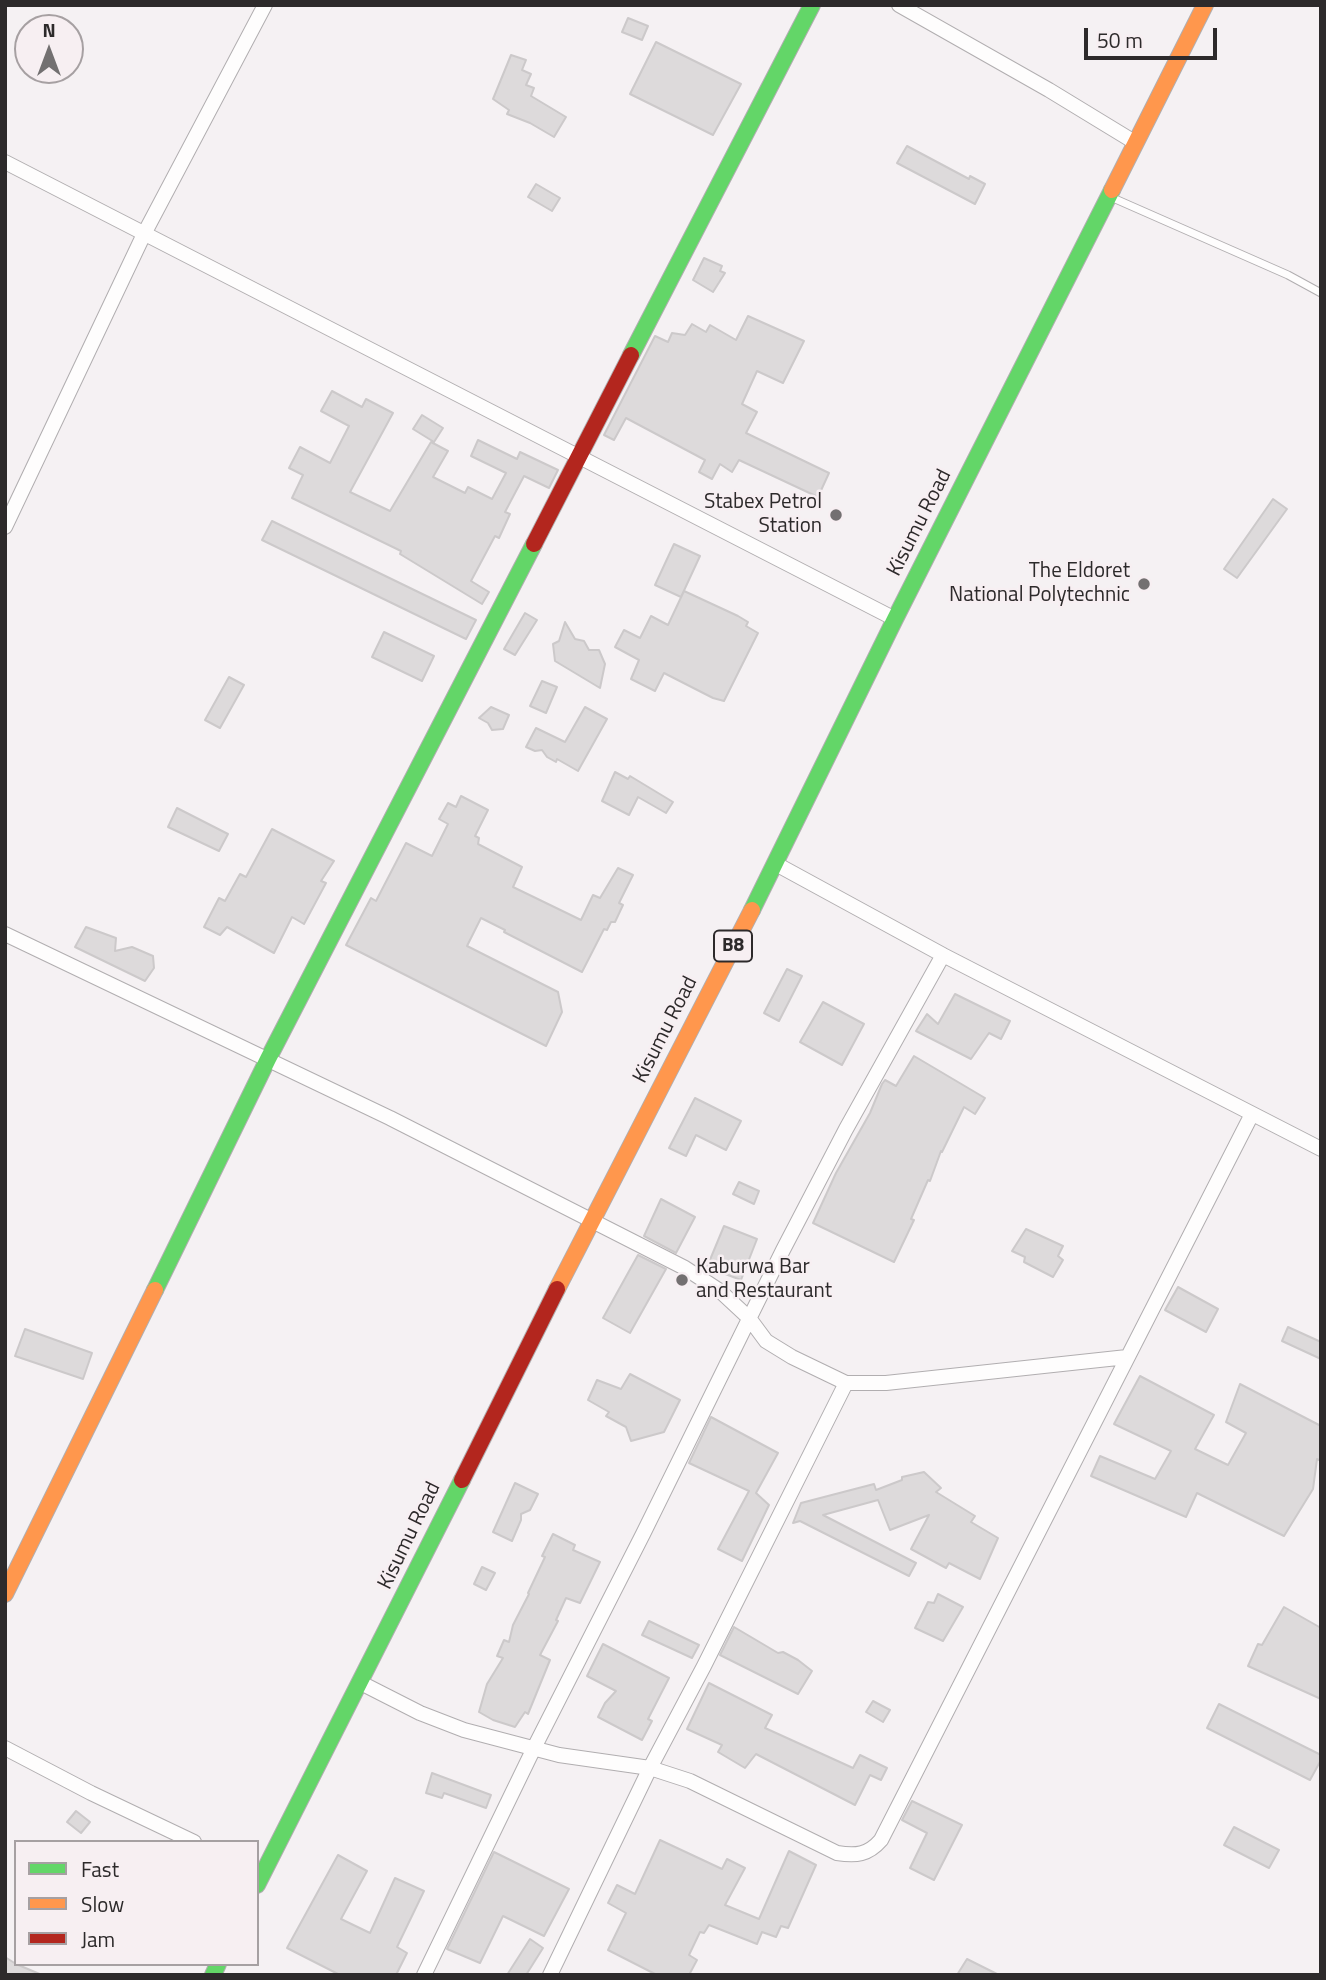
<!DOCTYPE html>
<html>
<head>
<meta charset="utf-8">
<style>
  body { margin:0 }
  #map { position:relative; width:1326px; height:1980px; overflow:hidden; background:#f5f1f3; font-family:"Titillium Web",sans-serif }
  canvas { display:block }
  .frame { position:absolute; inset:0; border:7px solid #2d2a2b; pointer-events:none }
  .legend { position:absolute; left:14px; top:1840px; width:245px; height:126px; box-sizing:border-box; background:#f7eff2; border:2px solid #a6a0a2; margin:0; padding:9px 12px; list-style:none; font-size:21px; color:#2d2a2b }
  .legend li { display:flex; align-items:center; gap:14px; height:35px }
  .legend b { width:35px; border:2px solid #a6a0a2 }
  .north { position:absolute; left:14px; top:14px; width:70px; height:70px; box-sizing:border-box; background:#f7eff2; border:2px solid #a6a0a2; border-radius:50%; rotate:0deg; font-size:19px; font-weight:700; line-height:28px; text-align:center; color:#2d2a2b }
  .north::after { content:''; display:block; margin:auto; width:24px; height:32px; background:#737071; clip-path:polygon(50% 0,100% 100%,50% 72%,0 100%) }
  .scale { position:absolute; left:1084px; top:28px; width:133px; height:32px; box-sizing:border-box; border:4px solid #2d2a2b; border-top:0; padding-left:9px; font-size:21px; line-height:24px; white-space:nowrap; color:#2d2a2b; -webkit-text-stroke:5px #f7eff2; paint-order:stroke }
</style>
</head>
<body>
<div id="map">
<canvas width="1326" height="1980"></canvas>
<div class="frame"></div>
<ul class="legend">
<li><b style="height:9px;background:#63d668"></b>Fast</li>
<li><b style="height:9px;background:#ff974d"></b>Slow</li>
<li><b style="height:9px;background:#b3261e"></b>Jam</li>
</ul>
<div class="north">N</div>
<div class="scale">50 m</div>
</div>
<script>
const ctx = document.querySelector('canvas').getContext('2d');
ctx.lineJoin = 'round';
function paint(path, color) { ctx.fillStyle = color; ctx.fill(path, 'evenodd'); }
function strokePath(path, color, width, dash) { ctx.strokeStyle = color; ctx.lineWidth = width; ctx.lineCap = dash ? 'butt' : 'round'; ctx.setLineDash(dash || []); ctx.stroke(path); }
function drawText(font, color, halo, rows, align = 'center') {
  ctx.font = font + ' "Titillium Web",sans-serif'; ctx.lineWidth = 5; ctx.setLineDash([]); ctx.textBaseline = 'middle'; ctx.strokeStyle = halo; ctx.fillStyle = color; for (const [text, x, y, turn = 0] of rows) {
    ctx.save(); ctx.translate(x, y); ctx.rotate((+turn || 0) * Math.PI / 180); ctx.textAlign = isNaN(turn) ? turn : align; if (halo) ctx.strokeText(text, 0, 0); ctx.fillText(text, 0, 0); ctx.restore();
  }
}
const building = new Path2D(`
  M628,18l20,8 -6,14 -20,-8z
  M656,42l85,42 -28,51 -83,-41z
  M511,55l15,5 -4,10 9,4 -5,11 8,3 -3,8 35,21 -12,20 -24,-14 -23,-9 2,-4 -16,-11z
  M907,146l62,33 1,-3 15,8 -10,20 -78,-41z
  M536,184l24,14 -8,13 -24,-14z
  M704,258l18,8 -2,5 5,2 -12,19 -20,-12z
  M748,316l56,25 -21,42 -26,-12 -15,33 15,8 -11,21 83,40 -11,24 -79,-37 -7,12 -12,-8 -8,15 -13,-7 6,-12 -79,-42 -12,22 -10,-5 51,-99 13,6 4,-9 13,2 7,-11 14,8 4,-7 26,15z
  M332,391l30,16 4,-8 27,14 -43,79 40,19 41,-69 17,9 -15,26 32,16 3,-6 24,12 14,-26 -35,-17 7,-16 39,19 3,-7 38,18 -9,18 -25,-12 -19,36 5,2 -11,24 -4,-2 -24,45 18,11 -7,12 -82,-50 1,-3 -109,-53 11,-23 -14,-7 11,-21 30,16 19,-37 -28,-15z
  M422,415l21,13 -9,14 -21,-13z
  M1273,499l14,10 -50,69 -13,-9z
  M272,521l204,99 -10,19 -204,-99z
  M674,544l26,12 -19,41 -26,-12z
  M684,591l54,25 10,6 -2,4 12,7 -34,68 -11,-3 -49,-25 -9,18 -24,-12 8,-19 -24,-13 9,-17 16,8 11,-22 17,9z
  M525,613l12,7 -22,35 -11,-6z
  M565,622l10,17 9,2 5,9h10l6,14 -5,24 -45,-27 -2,-17 6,-3z
  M384,632l50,24 -12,25 -50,-24z
  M229,677l15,8 -24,43 -15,-8z
  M542,681l15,6 -11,26 -16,-7z
  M491,707l18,8 -6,14 -11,1 -4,-7 -9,-5z
  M585,707l22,12 -29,52 -21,-12 -1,3 -9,-5 -5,-7 -7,1 -9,-4 10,-19 29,14z
  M615,772l13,7 2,-3 43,26 -7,11 -28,-16 -9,18 -27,-14z
  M461,796l27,14 -13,26 4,2 -1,6 44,23 -9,20 68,33 12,-25 7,3 18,-30 15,7 -14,28 4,2 -8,17h-4l-4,8 -3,-1 -22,43 -78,-40 1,-2 -24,-12 -14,28 91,46 4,20 -16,34 -200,-101 25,-47 5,3 30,-58 26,13 16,-32 -9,-5 9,-16 8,4z
  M177,808l51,26 -9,17 -51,-24z
  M272,829l62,32 -13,20 5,2 -22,41 -12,-7 -18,36 -47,-26 -7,8 -16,-8 15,-29 6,3 15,-27 6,3z
  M86,927l30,11 -1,13 17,-4 21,9 1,12 -9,13 -70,-34z
  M787,969l15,7 -23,45 -15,-8z
  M955,994l55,27 -9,18 -12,-6 -18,26 -55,-28 11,-17 11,10z
  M823,1002l41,22 -22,41 -42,-23z
  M914,1056l71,42 -10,16 -11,-7 -22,45 -1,-1 -11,30 -2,-1 -17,39 3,1 -20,42 -81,-39 23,-50 34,-60 12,-29 3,-4 11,6z
  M695,1098l46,23 -15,29 -30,-15 -10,21 -17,-8z
  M739,1182l20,9 -5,13 -21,-10z
  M661,1199l34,18 -19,36 -32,-17z
  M724,1226l33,13 -16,41 -34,-13z
  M1026,1229l37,17 -5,10 5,4 -10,17 -29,-15 1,-5 -13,-6z
  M638,1255l28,14 -36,64 -27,-15z
  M1178,1287l40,22 -12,23 -41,-22z
  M1288,1327l33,15v17l-39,-18z
  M25,1329l67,24 -9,26 -68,-23z
  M630,1374l50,26 -16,32 -33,9 -5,-14 -20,-11 3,-4 -21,-12 9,-20 24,9z
  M1140,1376l74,39 -19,34 33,16 18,-32 -20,-11 14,-38 81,42v35l-4,-2 -4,30 -29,47 -87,-43 -11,24 -95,-41 9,-20 55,23 16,-28 -57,-27z
  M711,1417l67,36 -22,40 13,12 -27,56 -24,-12 31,-58 -60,-28z
  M924,1472l17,16 -5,4 39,24 -4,6 27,16 -18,41 -31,-16 -3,5 -35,-19 18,-34 -39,15 -12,-30 -55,15 93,48 -7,13 -109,-55 -7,2 8,-20 73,-19 2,6 26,-10v-3z
  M515,1483l23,11 -8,16 -9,4v6l-9,21 -19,-9z
  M553,1534l22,11 -2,5 27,12 -20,41 -14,-5 -10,22 2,1 -18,34 10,5 -22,54 -3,-2 -10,15 -22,-7 -14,-8 8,-28 16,-26 -6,-2 7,-16 5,2 4,-17 16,-31 -1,-1 17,-36 -3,-1z
  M482,1567l13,6 -9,17 -12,-6z
  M938,1594l25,13 -20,34 -28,-13 13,-26 6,1z
  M1284,1607l37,21v71l-73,-33 10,-22 4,1z
  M649,1621l50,24 -7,13 -50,-23z
  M734,1627l44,26 5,-1 15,8 14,11 -14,23 -78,-39z
  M603,1644l66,34 -21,41 4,2 -10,19 -44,-23 7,-14 11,-12 -29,-15z
  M709,1683l63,32 -7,13 88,40 7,-13 27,13 -6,12 -11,-5 -15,30 -99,-51 -11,14 -27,-16 4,-7 -35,-16z
  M873,1701l17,9 -7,12 -17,-10z
  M1219,1704l102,51v5l-11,20 -103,-52z
  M432,1773l59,22 -5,13 -42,-15 -2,5 -16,-5z
  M912,1801l50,24 -28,55 -24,-12 17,-35 -25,-13z
  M76,1811l14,11 -9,11 -14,-11z
  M1234,1827l45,23 -10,18 -45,-23z
  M660,1840l62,29 5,-10 18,9 -20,37 34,14 30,-68 27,14 -28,63 -7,-2 -5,11 -14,-5 -5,12 -48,-19 -5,8 -4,-1 -11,23 8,5 -8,15h-32l-49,-25 18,-37 -18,-10 9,-18 18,9z
  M494,1852l75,37 -25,47 -41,-20 -23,47 -33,-14z
  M338,1855l29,16 -26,48 29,14 25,-55 29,13 -27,56 10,6 -11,22h-56l-53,-27z
  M530,1939l13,9 -17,27h-19z
  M5,1957l11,7 26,11h-37z
  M967,1959l32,16h-42z`);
paint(building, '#dddadb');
strokePath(building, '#ccc9ca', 2);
const lane = new Path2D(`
  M1113,198l175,77 33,18`);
const street = new Path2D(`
  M899,5l150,85 87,53
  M5,162l890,457
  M5,527l139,-293 121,-229
  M776,864l167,91 378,194
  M5,934l385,184 295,150 35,23 29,27 17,23 26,16 54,26h40l241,-26
  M361,1683l59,30 44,17 95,25 91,13 40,13 147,72c19,3 31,2 44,-13l371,-726
  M5,1748l86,45 103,49
  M424,1975l110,-227 109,-214 140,-284 63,-121 97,-174
  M550,1975l100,-207 54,-102 142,-283`);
const fast = new Path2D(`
  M631,355l181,-350
  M752,910l143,-291 217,-429
  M155,1290l113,-231 266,-515
  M257,1885l205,-405
  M213,1975l5,-11`);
const slow = new Path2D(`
  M1112,190l93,-185
  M557,1289l195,-379
  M5,1594l150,-304`);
const jam = new Path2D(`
  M534,544l97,-189
  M462,1480l95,-191`);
strokePath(lane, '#b1aeb0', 9);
strokePath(street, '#b1aeb0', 16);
strokePath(fast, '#b1aeb0', 18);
strokePath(slow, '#b1aeb0', 18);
strokePath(jam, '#b1aeb0', 18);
strokePath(lane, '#fefdfd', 7);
strokePath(street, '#fefdfd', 14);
strokePath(fast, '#63d668', 16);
strokePath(slow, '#ff974d', 16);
strokePath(jam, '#b3261e', 16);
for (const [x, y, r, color] of [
  [836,515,7,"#737071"],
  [1144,584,7,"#737071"],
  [682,1280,7,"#737071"]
]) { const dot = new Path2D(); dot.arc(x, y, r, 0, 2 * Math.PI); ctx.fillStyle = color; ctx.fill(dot); strokePath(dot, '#f7eff2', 2.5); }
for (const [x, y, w] of [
  [733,946,38]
]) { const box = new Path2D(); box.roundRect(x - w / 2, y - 15.5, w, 31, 5); ctx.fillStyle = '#f7eff2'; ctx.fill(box); strokePath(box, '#2d2a2b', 2); }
drawText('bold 19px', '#2d2a2b', null, [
  ["B8",733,946]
]);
drawText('21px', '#2d2a2b', '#f7eff2', [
  ["Stabex Petrol",822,503],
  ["Station",822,527],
  ["The Eldoret",1130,572],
  ["National Polytechnic",1130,596],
  ["Kaburwa Bar",696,1268,"left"],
  ["and Restaurant",696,1292,"left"]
], 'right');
drawText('21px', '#2d2a2b', '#f7eff2', [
  ["Kisumu Road",920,523,-63],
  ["Kisumu Road",666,1030,-63],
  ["Kisumu Road",410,1536,-64]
]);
</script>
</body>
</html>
